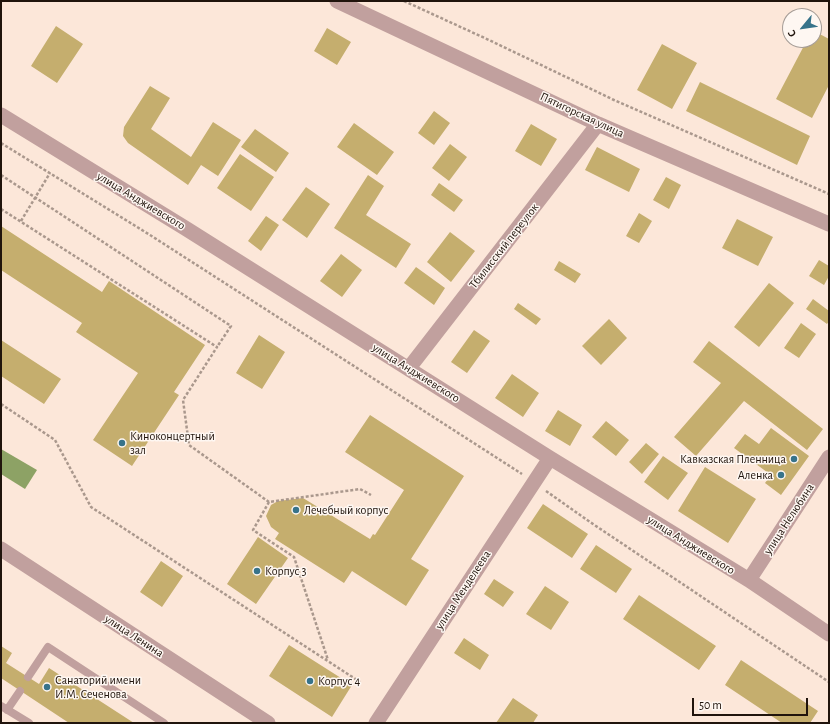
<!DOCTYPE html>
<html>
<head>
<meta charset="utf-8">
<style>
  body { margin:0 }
  #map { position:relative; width:830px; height:724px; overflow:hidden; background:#fce7d9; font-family:"Alegreya Sans",sans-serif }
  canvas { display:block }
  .frame { position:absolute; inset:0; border:2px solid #20140c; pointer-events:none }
  .north { position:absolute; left:782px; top:8px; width:40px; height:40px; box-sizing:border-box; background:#fef7f2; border:1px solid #a59c96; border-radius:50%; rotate:241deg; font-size:11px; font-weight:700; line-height:16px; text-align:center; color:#20140c }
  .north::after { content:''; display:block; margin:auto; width:14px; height:18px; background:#37738a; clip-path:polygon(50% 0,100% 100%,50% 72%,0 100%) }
  .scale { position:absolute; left:692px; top:698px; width:116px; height:18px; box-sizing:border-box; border:2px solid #20140c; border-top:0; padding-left:5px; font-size:12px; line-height:14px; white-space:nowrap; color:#20140c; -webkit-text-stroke:3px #fef7f2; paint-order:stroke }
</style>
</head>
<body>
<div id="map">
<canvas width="830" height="724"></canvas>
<div class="frame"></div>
<div class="north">С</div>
<div class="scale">50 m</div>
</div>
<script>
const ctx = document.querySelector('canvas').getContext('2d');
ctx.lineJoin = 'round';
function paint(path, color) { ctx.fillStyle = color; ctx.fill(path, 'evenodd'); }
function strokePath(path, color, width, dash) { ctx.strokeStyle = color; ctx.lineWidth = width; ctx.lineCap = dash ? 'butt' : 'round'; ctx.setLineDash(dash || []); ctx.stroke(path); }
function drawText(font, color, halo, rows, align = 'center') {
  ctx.font = font + ' "Alegreya Sans",sans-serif'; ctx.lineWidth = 3; ctx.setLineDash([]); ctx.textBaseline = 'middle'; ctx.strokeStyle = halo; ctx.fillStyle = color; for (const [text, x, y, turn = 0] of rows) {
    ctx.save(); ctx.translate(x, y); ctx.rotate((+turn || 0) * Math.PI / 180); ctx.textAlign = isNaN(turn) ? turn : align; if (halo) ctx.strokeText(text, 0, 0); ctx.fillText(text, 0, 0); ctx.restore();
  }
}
paint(new Path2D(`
  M1,449l36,21 -12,19 -24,-15z`), '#8da265');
paint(new Path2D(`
  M56,26l27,18 -26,39 -26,-17z
  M327,28l24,14 -14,23 -23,-14z
  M814,31l15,8v46l-17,33 -36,-19 31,-59h7z
  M662,44l35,19 -25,46 -35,-19z
  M700,82l110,54 -13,29 -111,-54z
  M150,86l20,12 -19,31 40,28 22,-35 28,18 -23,36 -17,-11 -13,20 -60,-42 -5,-7 1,-9z
  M434,111l16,12 -16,22 -16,-12z
  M354,123l40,29 -17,23 -40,-28z
  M531,124l26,15 -16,27 -26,-15z
  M255,129l34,24 -13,19 -35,-25z
  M450,144l17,13 -18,24 -17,-13z
  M597,147l43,22 -11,23 -44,-22z
  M240,154l34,23 -23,34 -34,-23z
  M368,175l16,11 -18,29 45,29 -15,24 -62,-40z
  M666,177l15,8 -12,24 -16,-9z
  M439,183l24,17 -9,12 -23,-17z
  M306,187l24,17 -23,34 -25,-18z
  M639,213l13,8 -13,22 -13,-7z
  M266,216l13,9 -18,26 -13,-10z
  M737,219l36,18 -15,29 -36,-18z
  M1,226l101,66 7,-11 96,64 -31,47 5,3 -47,71 -39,-26 45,-67 -62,-41 6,-9 -81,-53z
  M450,232l25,19 -24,31 -24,-20z
  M341,254l21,16 -20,27 -22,-16z
  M819,260l10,6v10l-5,9 -15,-9z
  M559,261l22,13 -6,9 -21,-13z
  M416,267l29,21 -11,17 -30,-22z
  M769,283l25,20 -35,44 -25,-20z
  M813,299l16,12v10l-2,3 -21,-15z
  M518,303l23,16 -5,6 -22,-16z
  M609,319l18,19 -26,27 -19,-19z
  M801,323l15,11 -17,24 -15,-10z
  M474,330l16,11 -23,32 -16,-11z
  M259,335l26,17 -23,37 -26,-16z
  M1,340l60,39 -17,25 -43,-28z
  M709,341l114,88 -16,21 -63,-49 -48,55 -22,-19 47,-54 -28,-21z
  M512,374l27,19 -16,24 -28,-19z
  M558,410l24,15 -12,21 -25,-15z
  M370,415l94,61 -53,83 18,11 -23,36 -54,-35 -8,12 -69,-44 4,-6 -8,-6 -5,-11 5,-11 7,-4 25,-3 67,41 3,-5 2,1 29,-45 -59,-38z
  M606,421l23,19 -13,16 -24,-19z
  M771,428l38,28 -28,39 -16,-12 6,-8 -37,-27 11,-14 14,10z
  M646,443l13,11 -17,20 -13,-12z
  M663,456l25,17 -20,27 -24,-18z
  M705,467l51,32 -28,44 -50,-32z
  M543,504l45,30 -16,24 -45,-30z
  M258,537l30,21 -32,46 -29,-20z
  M596,545l36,24 -16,24 -36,-24z
  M161,561l22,15 -21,31 -22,-15z
  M494,579l20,13 -11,15 -19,-13z
  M545,586l24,16 -18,28 -25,-16z
  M639,595l77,51 -17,24 -76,-51z
  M464,638l25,17 -9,15 -26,-17z
  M289,645l63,40 -20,32 -63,-41z
  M1,646l11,7 -6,10 33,21 10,-16 85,55h-65l-68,-45z
  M741,660l77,51 -8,12h-28l-57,-38z
  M513,698l25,17 -5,8h-37z`), '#c5ae6e');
strokePath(new Path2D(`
  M404,1l85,39 125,60 215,94
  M1,143l149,92 372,239
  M1,175l230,151 -14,21
  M1,209l216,138 -34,53 6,45 80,57 91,-13 11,6
  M21,221l29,-48
  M1,404l54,36 36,67 269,175
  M546,491l44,31 239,160
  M269,502l-16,28 41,27 34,103`), '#aa988d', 2.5, [3, 2]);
strokePath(new Path2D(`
  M28,677l20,-30 116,76
  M1,706l28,17
  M7,710l13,-19`), '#c1a09e', 8);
strokePath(new Path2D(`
  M337,1l261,123 231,100
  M1,115l184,113 365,230 199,122 80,54
  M409,368l189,-244
  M1,549l267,174
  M749,580l80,-123
  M376,723l174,-265`), '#c1a09e', 15);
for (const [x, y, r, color] of [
  [122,443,4,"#37738a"],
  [794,459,4,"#37738a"],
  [781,475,4,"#37738a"],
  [296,510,4,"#37738a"],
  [257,571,4,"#37738a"],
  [310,681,4,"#37738a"],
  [47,687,4,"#37738a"]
]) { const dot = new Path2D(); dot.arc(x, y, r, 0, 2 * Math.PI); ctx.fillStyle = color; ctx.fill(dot); strokePath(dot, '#fef7f2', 1.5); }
drawText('12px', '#20140c', '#fef7f2', [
  ["Пятигорская улица",582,115,25],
  ["улица Анджиевского",141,201,31],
  ["Тбилисский переулок",504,246,-52],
  ["улица Анджиевского",416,373,32],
  ["улица Нелюбина",789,519,-57],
  ["улица Анджиевского",691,545,32],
  ["улица Менделеева",463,590,-57],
  ["улица Ленина",134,636,33]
]);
drawText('12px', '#20140c', '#fef7f2', [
  ["Киноконцертный",130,436],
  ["зал",130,450],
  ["Кавказская Пленница",786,459,"right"],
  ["Аленка",773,475,"right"],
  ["Лечебный корпус",304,510],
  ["Корпус 3",265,571],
  ["Санаторий имени",55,680],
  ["И.М. Сеченова",55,694],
  ["Корпус 4",318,681]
], 'left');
</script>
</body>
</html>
